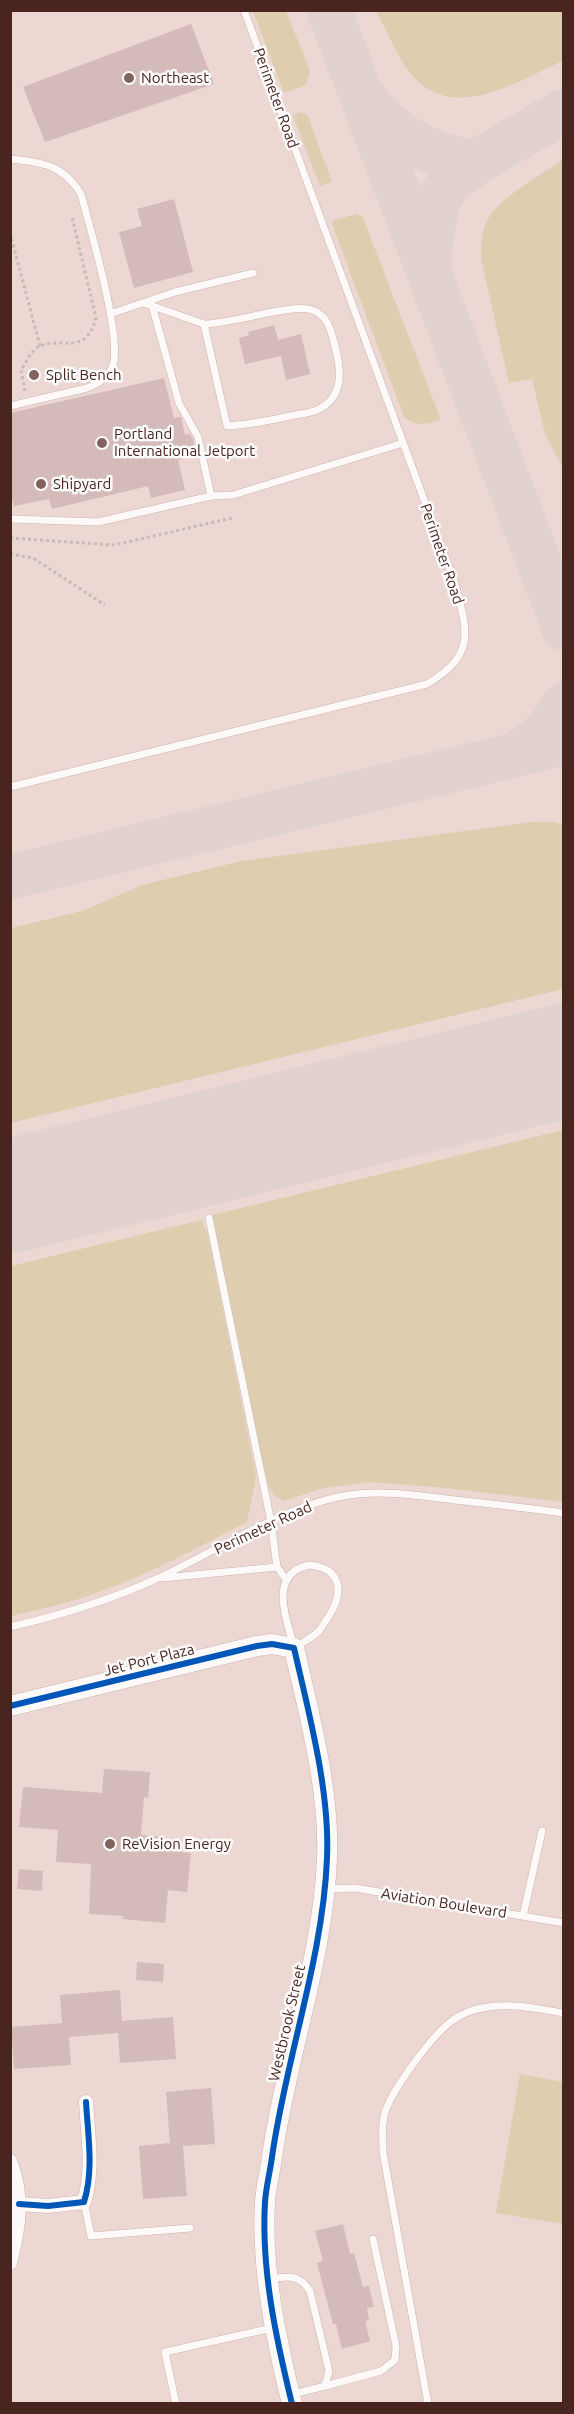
<!DOCTYPE html>
<html>
<head>
<meta charset="utf-8">
<style>
  body { margin:0 }
  #map { position:relative; width:574px; height:2414px; overflow:hidden; background:#ecd7d2; font-family:Ubuntu,sans-serif }
  canvas { display:block }
  .frame { position:absolute; inset:0; border:12px solid #48251e; pointer-events:none }
</style>
</head>
<body>
<div id="map">
<canvas width="574" height="2414"></canvas>
<div class="frame"></div>
</div>
<script>
const ctx = document.querySelector('canvas').getContext('2d');
ctx.lineJoin = 'round';
function paint(path, color) { ctx.fillStyle = color; ctx.fill(path, 'evenodd'); }
function strokePath(path, color, width, dash) { ctx.strokeStyle = color; ctx.lineWidth = width; ctx.lineCap = dash ? 'butt' : 'round'; ctx.setLineDash(dash || []); ctx.stroke(path); }
function drawText(font, color, halo, rows, align = 'center') {
  ctx.font = font + ' Ubuntu,sans-serif'; ctx.lineWidth = 5; ctx.setLineDash([]); ctx.textBaseline = 'middle'; ctx.strokeStyle = halo; ctx.fillStyle = color; for (const [text, x, y, turn = 0] of rows) {
    ctx.save(); ctx.translate(x, y); ctx.rotate((+turn || 0) * Math.PI / 180); ctx.textAlign = isNaN(turn) ? turn : align; if (halo) ctx.strokeText(text, 0, 0); ctx.fillText(text, 0, 0); ctx.restore();
  }
}
paint(new Path2D(`
  M253,11h33l24,60 -4,14 -22,8z
  M376,11h187v50c-46,20 -109,63 -151,14 -14,-16 -25,-45 -36,-64z
  M300,112l7,2 25,68 -12,4 -27,-70z
  M563,159v309l-18,-34 -13,-55 -23,4 -28,-125c0,-13 0,-25 6,-37 12,-24 55,-46 76,-62z
  M357,214l6,4 78,202c-16,4 -24,7 -37,-3l-72,-193 2,-4z
  M531,822h24l8,3v164l-552,134v-195l71,-17 60,-26 100,-24z
  M563,1130v372l-116,-14 -78,-6 -45,6 -41,13 -9,-6 -8,-13 -54,-267z
  M201,1220l7,14 48,242 -9,46c-47,24 -93,50 -143,68 -30,12 -62,19 -93,26v-350z
  M520,2074l43,8v142l-67,-11z`), '#dfcdb0');
strokePath(new Path2D(`
  M329,10l235,618
  M366,100c25,34 69,61 112,61
  M428,266l6,-48 5,-18 11,-19 28,-20 86,-50
  M517,753c21,-11 36,-27 47,-48
  M10,877l554,-134`), '#e1d2d0', 45);
strokePath(new Path2D(`
  M10,1196l554,-135`), '#e1d2d0', 114);
paint(new Path2D(`
  M191,24l23,60 -169,58 -22,-55z
  M174,199l19,73 -59,16 -15,-56 23,-6 -5,-17z
  M274,325l4,15 23,-6 9,40 -24,6 -5,-24 -36,8 -6,-26 10,-3 -1,-3z
  M164,378l10,40 7,-1 4,18 5,-1 3,5 3,16 -18,5 7,30 -34,8 -3,-12 -96,23 -3,-10 -35,7 -1,-5h-3v-88z
  M104,1769l46,3 -2,26 -4,-1 -3,38 22,2 -2,13 30,3 -4,39 -19,-2 -3,33 -42,-4v-3l-34,-2 2,-50 -35,-2 2,-32 -39,-3 4,-40 79,6z
  M19,1869l24,2 -1,20 -25,-2z
  M137,1962l27,2 -1,18 -27,-2z
  M120,1990l2,31 51,-4 3,42 -56,4 -2,-30 -49,4 2,28 -57,4 -3,-42 51,-4 -2,-28z
  M211,2088l4,56 -32,2 4,50 -44,3 -4,-53 31,-3 -4,-51z
  M343,2224l7,30 4,-1 9,34 6,-1 5,21 -7,1 2,12 -4,1 5,20 -28,8 -6,-25h-3l-16,-61 6,-2 -8,-30z`), '#d4bab9');
const lane = new Path2D(`
  M10,159c33,3 53,6 71,35 9,34 41,142 32,171 -4,12 -15,19 -26,23l-77,18
  M144,303l60,21 23,102c20,-1 39,-5 59,-9 9,-3 22,-3 31,-7 29,-13 24,-43 17,-68 -4,-14 -7,-27 -22,-32 -19,-7 -81,14 -108,14
  M152,305l27,98 19,34 13,59
  M110,314l65,-22 78,-19
  M10,519l88,3 113,-26 22,-1 170,-52
  M10,787l417,-103c49,-29 41,-52 28,-100l-211,-574
  M209,1218l62,304 6,45 9,12
  M309,1565c33,3 35,27 20,51 -4,5 -7,12 -11,16 -7,6 -16,11 -24,16 -7,-29 -27,-74 15,-83z
  M163,1578l114,-11
  M10,1627c51,-12 99,-26 146,-48 57,-26 121,-69 182,-82 38,-8 79,-2 117,3 36,4 72,8 109,13
  M327,1889l28,-1 209,35
  M523,1916l19,-85
  M84,2202l7,34 99,-8
  M270,2279c18,-3 29,-5 40,12l19,80 -4,15 -32,8
  M325,2386l56,-15 14,-11 1,-14 -23,-107
  M176,2404l-11,-52 107,-24
  M428,2404l-45,-252c0,-13 -2,-27 2,-40 9,-25 47,-77 68,-92 9,-6 18,-10 29,-12 27,-6 55,1 82,5`);
const street = new Path2D(`
  M10,2161c14,35 9,67 0,102
  M19,2204l29,2 36,-4c10,-32 4,-66 2,-100`);
const secondary = new Path2D(`
  M10,1706l247,-60 15,-2 22,4c15,66 36,143 33,210 -4,101 -41,199 -55,299 -2,15 -6,30 -7,45 -4,68 11,136 27,202`);
strokePath(lane, '#cdb3ad', 8);
strokePath(street, '#cdb3ad', 15);
strokePath(secondary, '#cdb3ad', 21);
strokePath(new Path2D(`
  M10,233l30,113
  M25,391l-4,-21c5,-7 10,-19 17,-23 23,-12 47,11 58,-29l-24,-101
  M10,538l104,7 118,-27
  M10,554l23,4 72,47`), '#c6bbb9', 3, [3, 3]);
strokePath(lane, '#fcf9f8', 7);
strokePath(street, '#fcf9f8', 14);
strokePath(secondary, '#fcf9f8', 20);
strokePath(new Path2D(`
  M10,1706l247,-60 15,-2 22,4c15,66 36,143 33,210 -4,101 -41,199 -55,299 -2,15 -6,30 -7,45 -4,68 11,136 27,202
  M19,2204l29,2 36,-4c10,-32 4,-66 2,-100`), '#0057b8', 6);
for (const [x, y, r, color] of [
  [129,78,6,"#81635d"],
  [34,375,6,"#81635d"],
  [102,443,6,"#81635d"],
  [41,484,6,"#81635d"],
  [110,1844,6,"#81635d"]
]) { const dot = new Path2D(); dot.arc(x, y, r, 0, 2 * Math.PI); ctx.fillStyle = color; ctx.fill(dot); strokePath(dot, '#fbfbfb', 2); }
drawText('15px', '#48251e', '#fbfbfb', [
  ["Northeast",141,78],
  ["Split Bench",46,375],
  ["Portland",114,434],
  ["International Jetport",114,451],
  ["Shipyard",53,484],
  ["ReVision Energy",122,1844]
], 'left');
drawText('15px', '#48251e', '#fbfbfb', [
  ["Perimeter Road",276,98,70],
  ["Perimeter Road",442,554,71],
  ["Perimeter Road",263,1528,-25],
  ["Jet Port Plaza",149,1660,-14],
  ["Aviation Boulevard",444,1903,9],
  ["Westbrook Street",287,2023,-77]
]);
</script>
</body>
</html>
